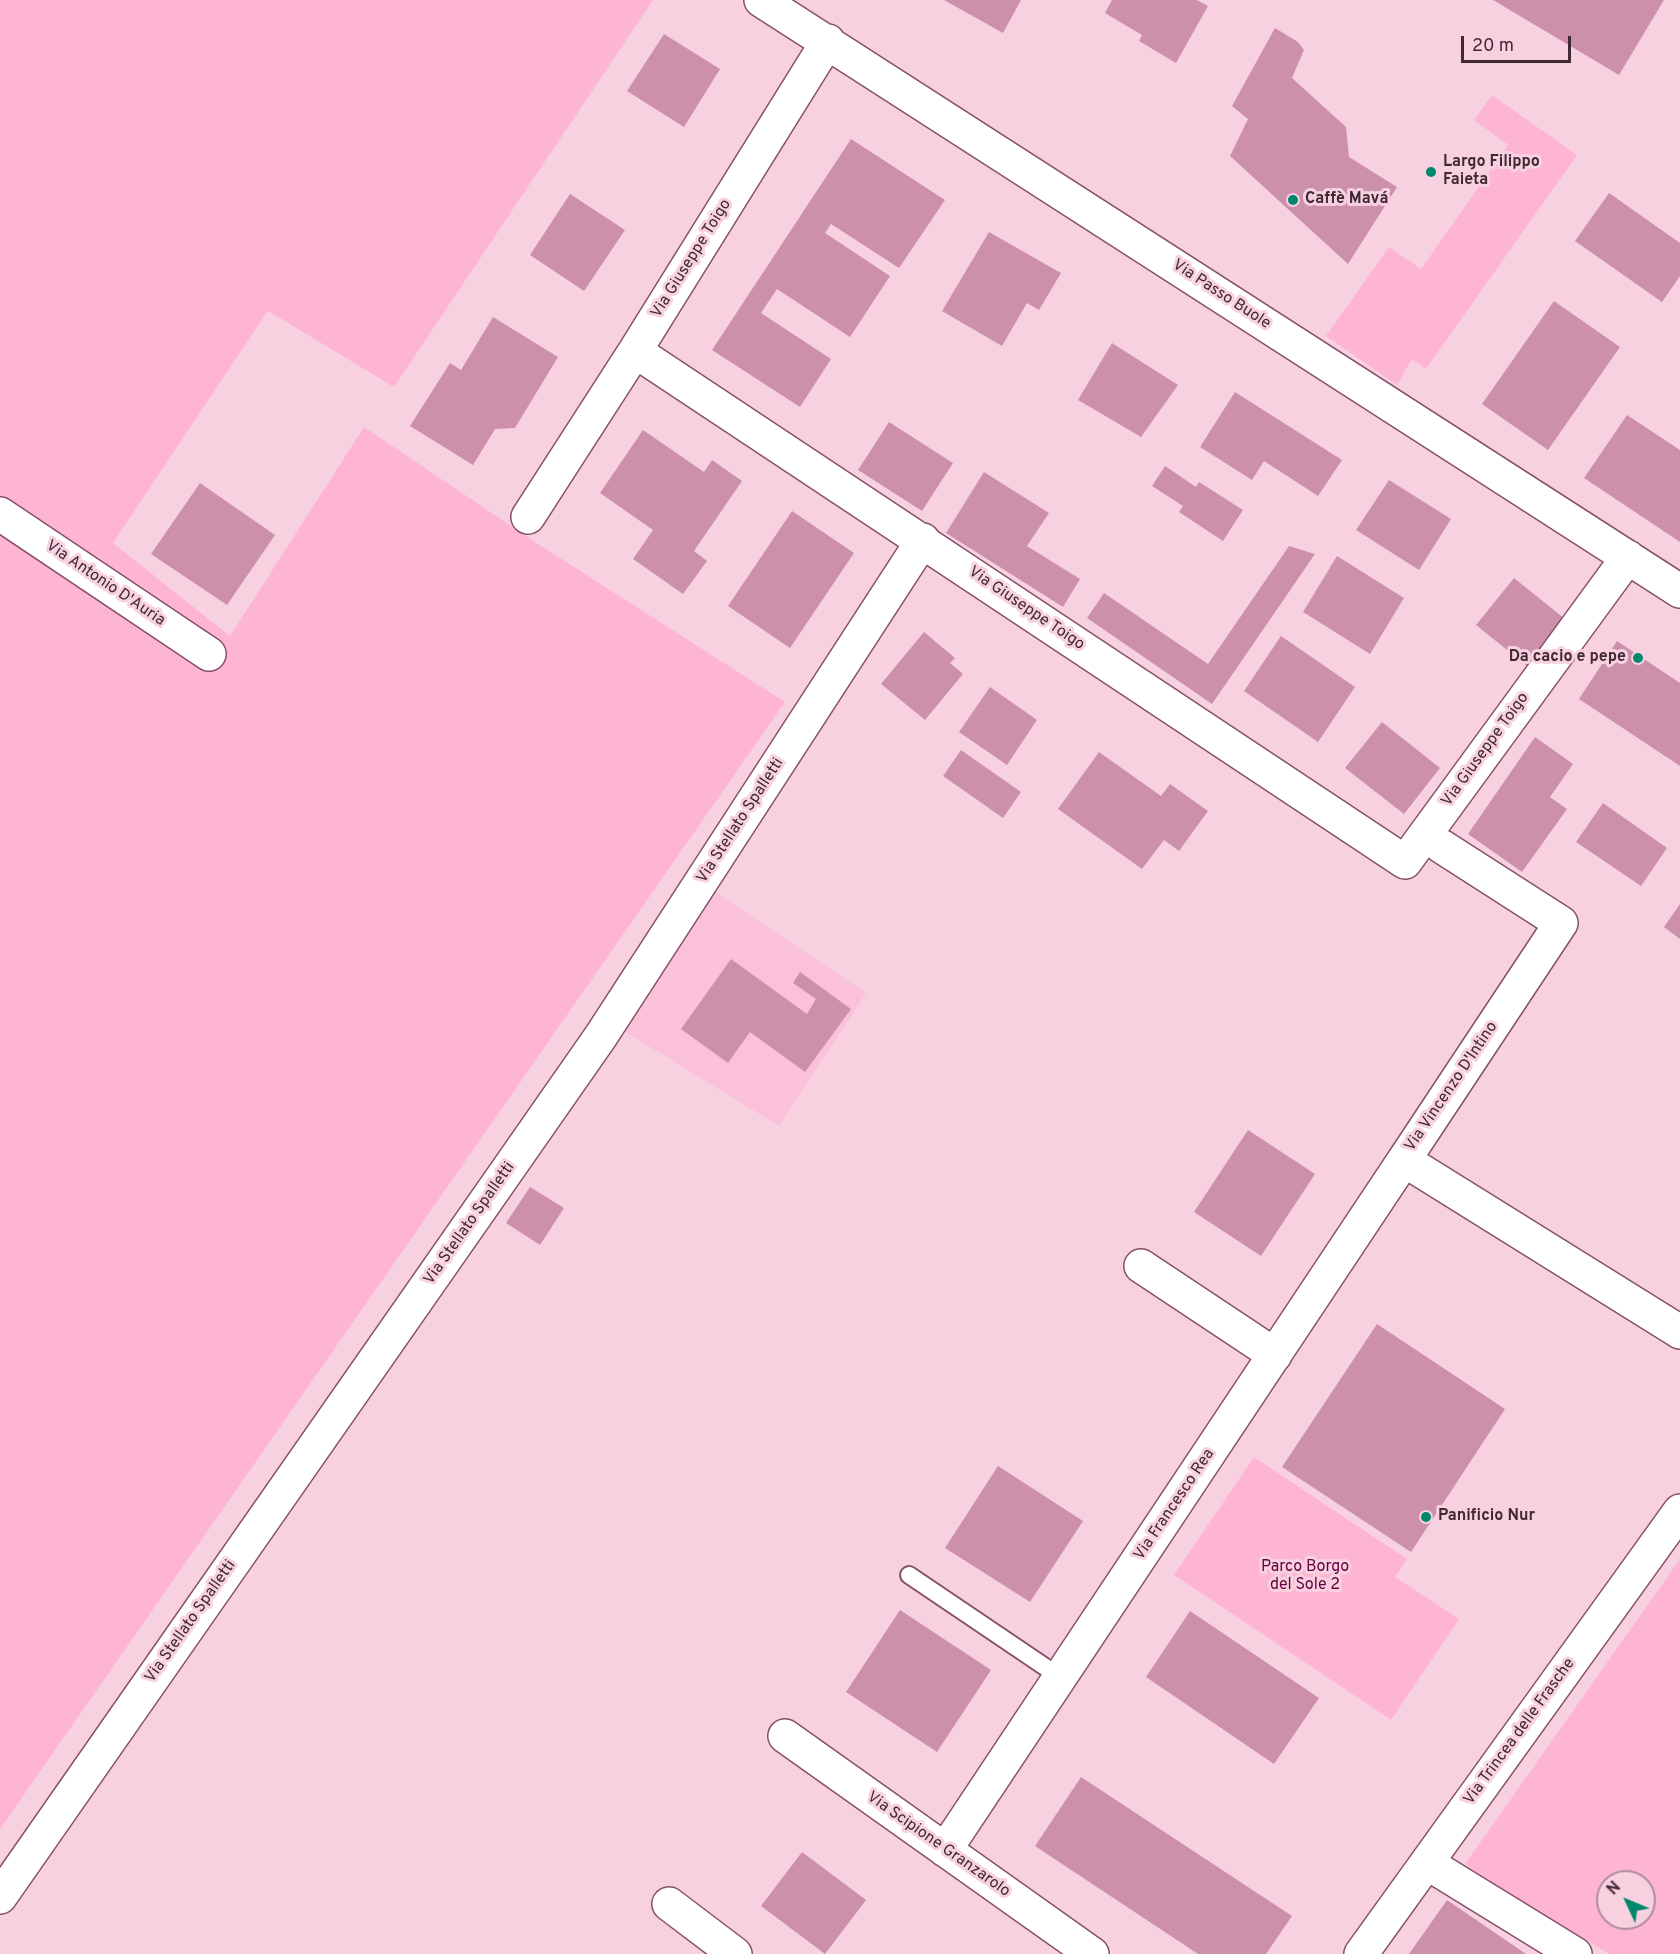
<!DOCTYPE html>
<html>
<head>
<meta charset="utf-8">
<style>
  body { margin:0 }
  #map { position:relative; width:1680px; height:1954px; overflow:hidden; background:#f8d1e1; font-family:Overpass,sans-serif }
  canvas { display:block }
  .north { position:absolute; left:1596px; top:1870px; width:60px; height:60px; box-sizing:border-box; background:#f8d1e1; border:2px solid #af8e9c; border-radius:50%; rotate:314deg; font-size:16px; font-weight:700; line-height:24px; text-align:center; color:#412934 }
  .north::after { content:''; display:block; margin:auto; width:21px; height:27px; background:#00876c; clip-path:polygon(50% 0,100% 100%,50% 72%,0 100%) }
  .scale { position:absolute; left:1461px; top:36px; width:110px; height:27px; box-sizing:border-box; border:3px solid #412934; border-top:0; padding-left:8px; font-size:18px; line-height:21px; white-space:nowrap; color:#412934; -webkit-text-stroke:4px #f8d1e1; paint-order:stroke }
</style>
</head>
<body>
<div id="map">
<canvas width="1680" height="1954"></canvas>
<div class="north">N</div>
<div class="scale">20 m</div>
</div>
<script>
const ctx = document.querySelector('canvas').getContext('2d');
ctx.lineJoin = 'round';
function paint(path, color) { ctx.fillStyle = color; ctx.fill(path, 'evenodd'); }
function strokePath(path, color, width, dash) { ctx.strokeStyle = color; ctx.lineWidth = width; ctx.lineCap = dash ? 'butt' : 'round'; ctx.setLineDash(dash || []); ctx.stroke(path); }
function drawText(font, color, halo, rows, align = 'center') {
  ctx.font = font + ' Overpass,sans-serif'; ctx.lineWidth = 6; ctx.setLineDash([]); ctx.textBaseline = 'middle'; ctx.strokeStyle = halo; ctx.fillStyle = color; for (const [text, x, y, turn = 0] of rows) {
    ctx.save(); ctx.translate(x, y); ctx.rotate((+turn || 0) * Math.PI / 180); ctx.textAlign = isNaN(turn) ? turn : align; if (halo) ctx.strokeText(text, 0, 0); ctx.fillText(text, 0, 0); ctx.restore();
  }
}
paint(new Path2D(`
  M714,891l152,102 -87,133 -160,-98z`), '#fac1d9');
paint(new Path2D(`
  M0,0h653l-259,387 -126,-76 -155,232 117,93 134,-209 171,115 250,160 -785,1127z
  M1492,95l85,60 -151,214 -14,-10 -15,26 -71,-49 63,-89 32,22 87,-124 -34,-25z
  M1254,1457l153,102 -12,18 64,42 -68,101 -217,-145z
  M1680,1559v395h-71l-35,-22 -43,-20 -66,-48zM1608,1882h36v36h-36z`), '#feb5d4');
paint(new Path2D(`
  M944,0h77l-18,33z
  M1112,0h85l11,6 -32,57 -37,-22 3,-6 -37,-22z
  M1493,0h171l-45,75z
  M1275,28l23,14 6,8 -12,28 54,49 3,30 48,30 -49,77 -118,-108 18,-37 -16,-13z
  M664,34l56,35 -36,58 -57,-36z
  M851,139l94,61 -46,68 -68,-44 -6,9 65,43 -40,61 -73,-48 -16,24 70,46 -31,48 -88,-57z
  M1609,193l71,50v33l-18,26 -87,-61z
  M570,194l55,36 -41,61 -54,-36z
  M989,232l72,41 -22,37 -12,-7 -25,43 -60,-35z
  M1554,301l66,46 -72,103 -66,-46z
  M493,317l65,40 -43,71 -20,1 -22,36 -63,-39 40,-63 11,7z
  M1112,343l66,42 -37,52 -63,-37z
  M1235,392l107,68 -24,36 -54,-35 -12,19 -52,-33z
  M1627,415l53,35v92l-96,-64z
  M889,422l64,41 -31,48 -64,-41z
  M643,430l61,42 8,-12 30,21 -48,70 13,10 -24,33 -50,-35 20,-29 -53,-37z
  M1165,466l31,21 3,-5 44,28 -20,31 -44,-29 4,-6 -31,-20z
  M984,472l65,41 -22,33 53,33 -17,28 -117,-74z
  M1389,480l62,39 -32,51 -63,-40z
  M200,483l75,52 -48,70 -76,-51z
  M792,511l62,42 -64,95 -62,-42z
  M1289,546l26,8 -103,150 -125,-86 17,-25 104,71z
  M1337,556l67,42 -34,56 -67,-42z
  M1514,578l51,41 -38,47 -51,-41z
  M924,632l31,26 -5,5 13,11 -38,46 -44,-36z
  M1281,636l74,51 -37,55 -74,-51z
  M1617,641l63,42v83l-101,-67z
  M990,687l47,33 -30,45 -48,-33z
  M1382,722l58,46 -36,46 -59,-46z
  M1535,737l38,27 -23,33 17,12 -45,63 -54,-38z
  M961,750l60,42 -18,26 -60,-42z
  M1099,752l62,44 9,-12 38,27 -29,40 -15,-11 -22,29 -84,-60z
  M1603,803l64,45 -26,38 -65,-44z
  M1680,904v35l-16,-12z
  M731,959l76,55 9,-15 -23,-16 7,-11 51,37 -46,63 -55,-40 -22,31 -47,-34z
  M1248,1130l67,44 -54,82 -67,-44z
  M530,1187l34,21 -24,37 -34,-22z
  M1377,1324l128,85 -94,143 -129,-85z
  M998,1466l85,55 -53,81 -85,-54z
  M900,1610l91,60 -54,82 -91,-60z
  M1190,1611l129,87 -45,66 -128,-87z
  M1081,1777l211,139 -26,38h-68l-163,-108z
  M802,1852l64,48 -41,54 -64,-48z
  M1447,1900l79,54h-117z`), '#cd90ab');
const service = new Path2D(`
  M909,1575l151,102`);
const minor = new Path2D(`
  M761,0l919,591
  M828,41l-193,310 770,511 223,-305
  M0,514l209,140
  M528,517l107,-166
  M1441,846l120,77 -157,237 276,172
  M1141,1266l134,89
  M785,1736l307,218
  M945,1850l459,-690
  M1427,1863l148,91
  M0,1897l601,-861 322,-496
  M669,1904l66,50`);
const tertiary = new Path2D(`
  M1361,1954l319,-443`);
strokePath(service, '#875069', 20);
strokePath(minor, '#875069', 36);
strokePath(tertiary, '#875069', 36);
strokePath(service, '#fff', 16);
strokePath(minor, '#fff', 33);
strokePath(tertiary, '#fff', 33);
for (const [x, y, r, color] of [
  [1431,172,6,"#00876c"],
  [1293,200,6,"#00876c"],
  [1638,658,6,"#00876c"],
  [1426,1517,6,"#00876c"]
]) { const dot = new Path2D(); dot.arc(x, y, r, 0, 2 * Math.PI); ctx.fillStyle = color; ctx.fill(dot); strokePath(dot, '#f8d1e1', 2); }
drawText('bold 16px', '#412934', '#f8d1e1', [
  ["Largo Filippo",1443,163],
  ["Faieta",1443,181],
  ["Caffè Mavá",1305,200],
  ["Da cacio e pepe",1626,658,"right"],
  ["Panificio Nur",1438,1517]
], 'left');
drawText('16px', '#412934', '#f8d1e1', [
  ["Via Giuseppe Toigo",692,259,-58],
  ["Via Passo Buole",1221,295,33],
  ["Via Antonio D'Auria",105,584,34],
  ["Via Giuseppe Toigo",1026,609,34],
  ["Via Giuseppe Toigo",1486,750,-54],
  ["Via Stellato Spalletti",741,821,-57],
  ["Via Vincenzo D'Intino",1452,1087,-56],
  ["Via Stellato Spalletti",470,1224,-55],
  ["Via Francesco Rea",1175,1505,-56],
  ["Via Stellato Spalletti",191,1622,-55],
  ["Via Trincea delle Frasche",1520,1732,-54],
  ["Via Scipione Granzarolo",938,1845,35]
]);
drawText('16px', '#66003e', '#f8d1e1', [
  ["Parco Borgo",1305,1568],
  ["del Sole 2",1305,1586]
]);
</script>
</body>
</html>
